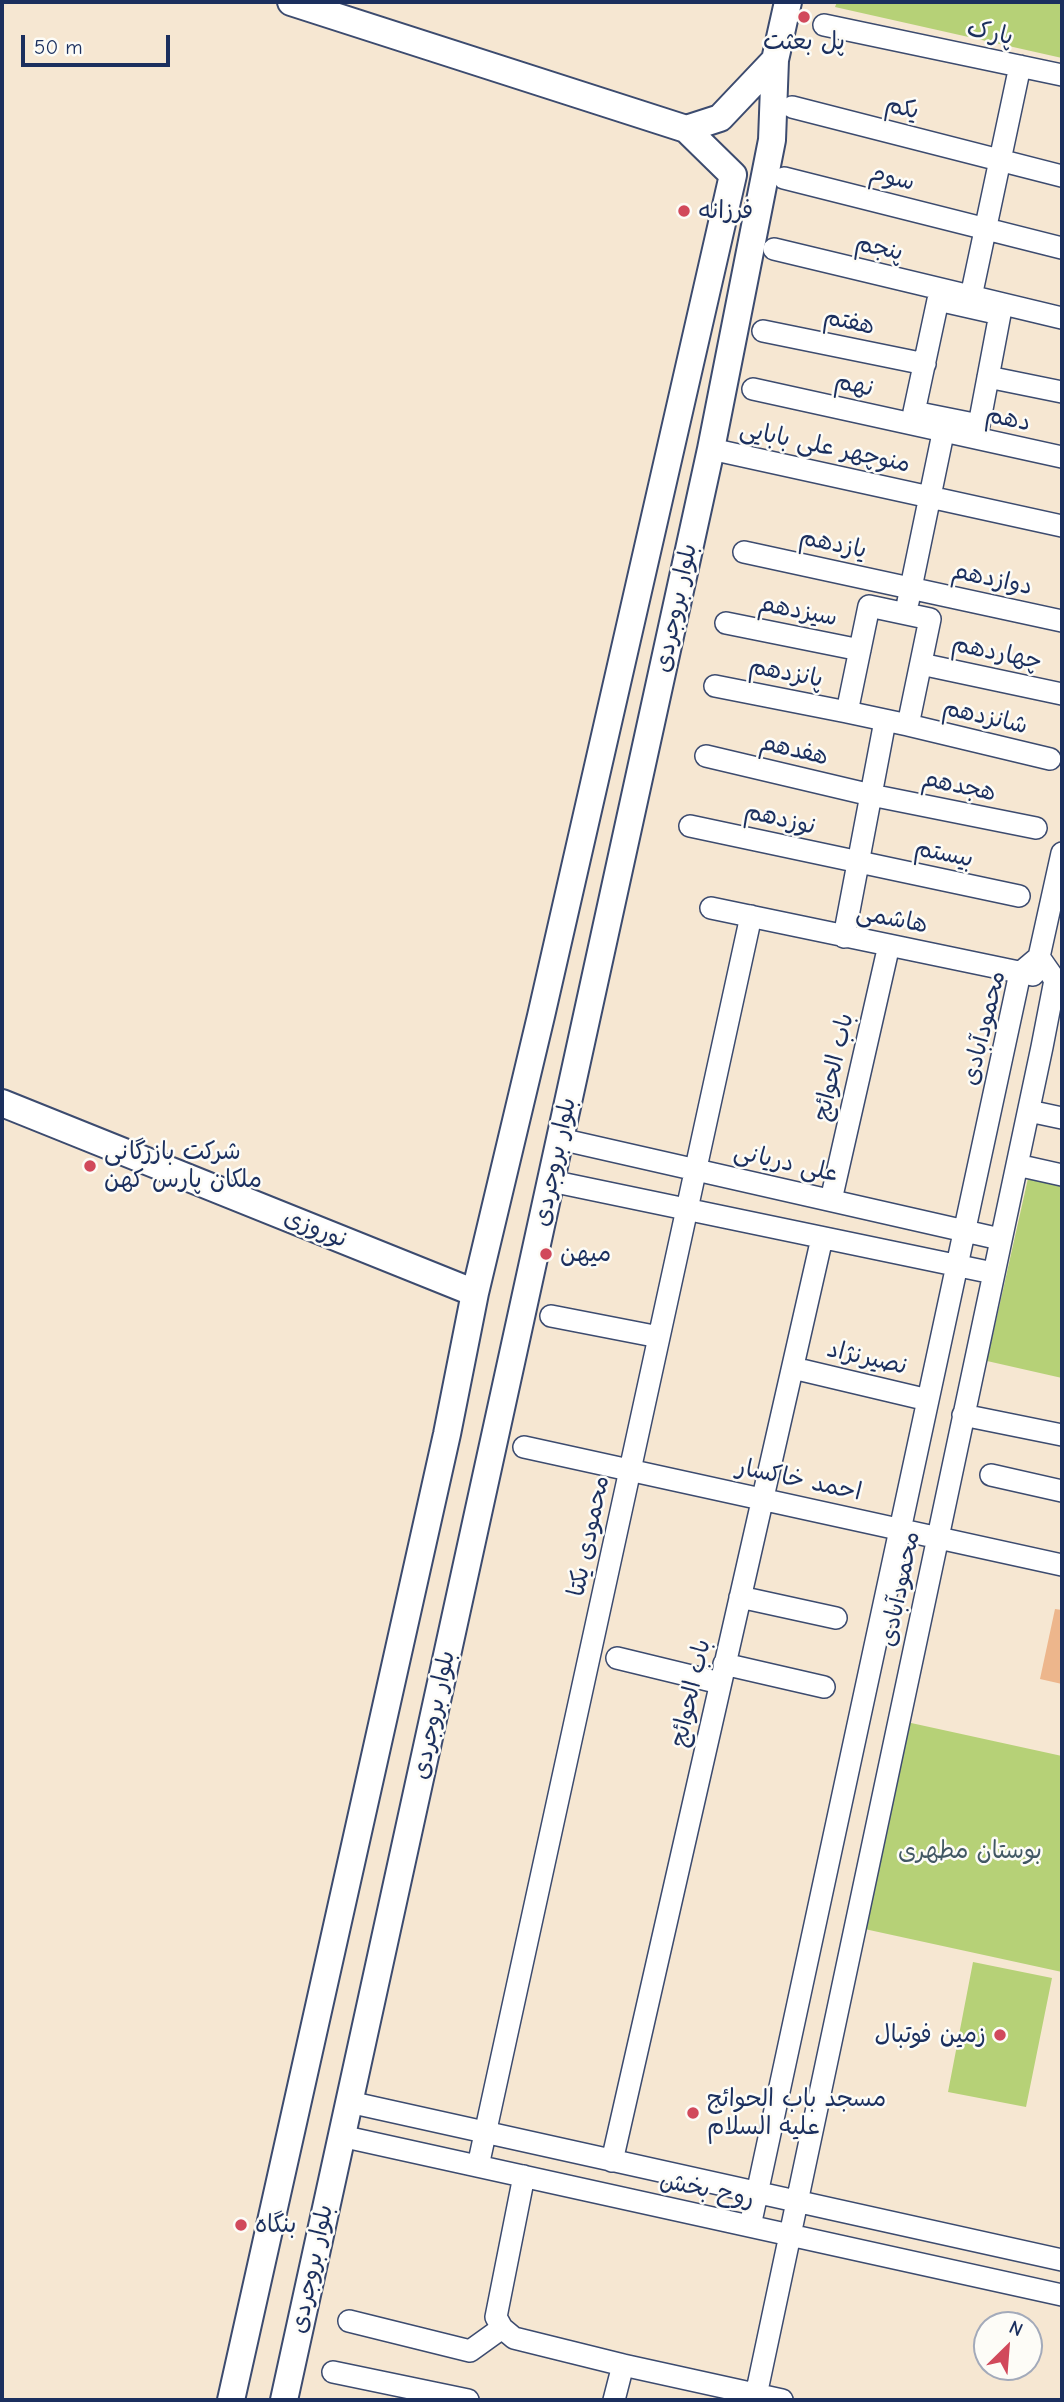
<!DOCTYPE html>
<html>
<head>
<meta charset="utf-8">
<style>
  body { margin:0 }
  #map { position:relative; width:1064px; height:2402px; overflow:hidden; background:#f6e7d2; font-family:"Comic Neue",sans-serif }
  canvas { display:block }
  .frame { position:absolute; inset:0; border:4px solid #1b2f5e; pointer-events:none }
  .north { position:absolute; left:973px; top:2311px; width:70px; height:70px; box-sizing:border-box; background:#fdfcf7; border:2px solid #a3aaba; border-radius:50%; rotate:25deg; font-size:19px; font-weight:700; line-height:28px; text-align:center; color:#1b2f5e }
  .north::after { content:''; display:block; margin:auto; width:24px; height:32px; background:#d1495b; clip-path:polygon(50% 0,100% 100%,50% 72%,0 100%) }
  .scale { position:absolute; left:21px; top:35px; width:149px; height:32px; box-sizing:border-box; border:4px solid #1b2f5e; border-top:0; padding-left:9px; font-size:21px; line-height:24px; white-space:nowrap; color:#1b2f5e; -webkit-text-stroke:5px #fdfcf7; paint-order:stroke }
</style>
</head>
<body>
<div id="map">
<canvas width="1064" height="2402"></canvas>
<div class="frame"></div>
<div class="north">N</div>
<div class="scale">50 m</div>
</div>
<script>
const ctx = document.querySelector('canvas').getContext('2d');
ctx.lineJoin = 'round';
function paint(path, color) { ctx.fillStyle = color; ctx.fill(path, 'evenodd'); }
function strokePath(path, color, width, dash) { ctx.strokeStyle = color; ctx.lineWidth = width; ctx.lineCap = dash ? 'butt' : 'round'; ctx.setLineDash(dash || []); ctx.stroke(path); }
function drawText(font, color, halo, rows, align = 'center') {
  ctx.font = font + ' "Comic Neue","Playpen Sans Arabic",sans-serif'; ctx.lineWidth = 5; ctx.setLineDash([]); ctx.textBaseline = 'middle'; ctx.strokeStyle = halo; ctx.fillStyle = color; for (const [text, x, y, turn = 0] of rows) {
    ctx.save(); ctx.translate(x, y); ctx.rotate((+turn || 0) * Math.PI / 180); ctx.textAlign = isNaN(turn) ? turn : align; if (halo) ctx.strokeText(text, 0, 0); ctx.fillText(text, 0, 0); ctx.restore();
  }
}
paint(new Path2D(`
  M837,2h225v56l-227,-51z
  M1029,1174l33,7v197l-75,-17z
  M902,1721l160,35v216l-202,-44z
  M973,1962l79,16 -26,129 -78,-15z`), '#b6d177');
paint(new Path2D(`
  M1055,1609l7,1v74l-22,-5z`), '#edb68c');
const minor = new Path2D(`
  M824,25l238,50
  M792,107l270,69
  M784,178l278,70
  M774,249l288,69
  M938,300l62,14 -21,111 -65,-13z
  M969,306l51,-240
  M763,331l162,33
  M988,377l74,15
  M753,389l309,68
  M711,449l351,77
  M744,552l318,69
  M908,602l38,-183
  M869,606l61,13 -22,106 -61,-13z
  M726,623l134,27
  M921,664l141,30
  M715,686l132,26
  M908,725l142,34
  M706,756l165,39 165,33
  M690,826l329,70
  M711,908l322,67
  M844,937l41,-216
  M1029,1111l33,7
  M560,1139l440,100
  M1017,1165l45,10
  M551,1181l442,92
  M831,1200l58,-255
  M551,1316l108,21
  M793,1368l135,32
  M963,1415l99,20
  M524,1447l538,118
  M991,1475l71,16
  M740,1597l96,21
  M617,1658l103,25
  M724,1664l100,23
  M349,2102l713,158
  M341,2136l721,159
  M612,2161l210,-923
  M478,2166l273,-1250
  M524,2176l-28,141 6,11 12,10 109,27 159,35
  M750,2226l270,-1253 19,-16 23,-104
  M349,2321l121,30 32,-23
  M333,2372l135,28
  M614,2400l9,-35
  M755,2400l287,-1353 13,-67 -16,-23`);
const major = new Path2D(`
  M686,129l34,-11 55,-58
  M2,1103l473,190
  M231,2400l216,-966 28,-141 66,-277 192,-841 -47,-46 -395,-127
  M284,2400l427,-1951 61,-309 3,-80 13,-58`);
strokePath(minor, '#3c4b6f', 24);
strokePath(major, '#3c4b6f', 30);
strokePath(minor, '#fff', 21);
strokePath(major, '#fff', 26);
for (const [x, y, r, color] of [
  [804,17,7,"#d1495b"],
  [684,211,7,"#d1495b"],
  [90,1166,7,"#d1495b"],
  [546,1254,7,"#d1495b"],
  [1000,2035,7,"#d1495b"],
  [693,2113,7,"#d1495b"],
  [241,2225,7,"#d1495b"]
]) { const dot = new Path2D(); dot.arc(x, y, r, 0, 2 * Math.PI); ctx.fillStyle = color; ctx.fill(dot); strokePath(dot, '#fdfcf7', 2.5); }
drawText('24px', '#1b2f5e', '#fdfcf7', [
  ["پارک",990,33,12],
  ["یکم",902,108,14],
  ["سوم",892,178,14],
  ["پنجم",879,248,13],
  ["هفتم",849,322,12],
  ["نهم",854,385,13],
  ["دهم",1008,419,12],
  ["منوچهر علی بابایی",825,447,12],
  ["یازدهم",833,544,12],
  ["دوازدهم",992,579,12],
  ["بلوار بروجردی",676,608,-78],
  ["سیزدهم",798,611,11],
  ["چهاردهم",997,653,12],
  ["پانزدهم",786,673,11],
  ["شانزدهم",985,717,13],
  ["هفدهم",794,750,13],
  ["هجدهم",959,786,12],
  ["نوزدهم",780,819,13],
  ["بیستم",944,854,12],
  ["هاشمی",892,919,11],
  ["محمودآبادی",984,1028,-76],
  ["باب الحوائج",834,1067,-77],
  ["بلوار بروجردی",555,1162,-78],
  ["علی دریانی",786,1163,13],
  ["نوروزی",316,1229,22],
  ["نصیرنژاد",867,1358,13],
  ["احمد خاکسار",799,1480,12],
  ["محمودی یکتا",589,1536,-78],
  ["محمودآبادی",900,1589,-78],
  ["باب الحوائج",691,1693,-77],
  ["بلوار بروجردی",434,1715,-78],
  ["روح بخش",707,2190,12],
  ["بلوار بروجردی",312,2269,-78]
]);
drawText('24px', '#1b2f5e', '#fdfcf7', [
  ["پل بعثت",804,42,"center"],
  ["فرزانه",698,211],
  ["شرکت بازرگانی",104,1152],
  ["ملکان پارس کهن",104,1180],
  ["میهن",560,1254],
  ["زمین فوتبال",986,2035,"right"],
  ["مسجد باب الحوائج",707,2099],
  ["علیه السلام",707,2127],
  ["بنگاه",255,2225]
], 'left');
drawText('24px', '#425864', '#fdfcf7', [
  ["بوستان مطهری",970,1851]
]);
</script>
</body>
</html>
